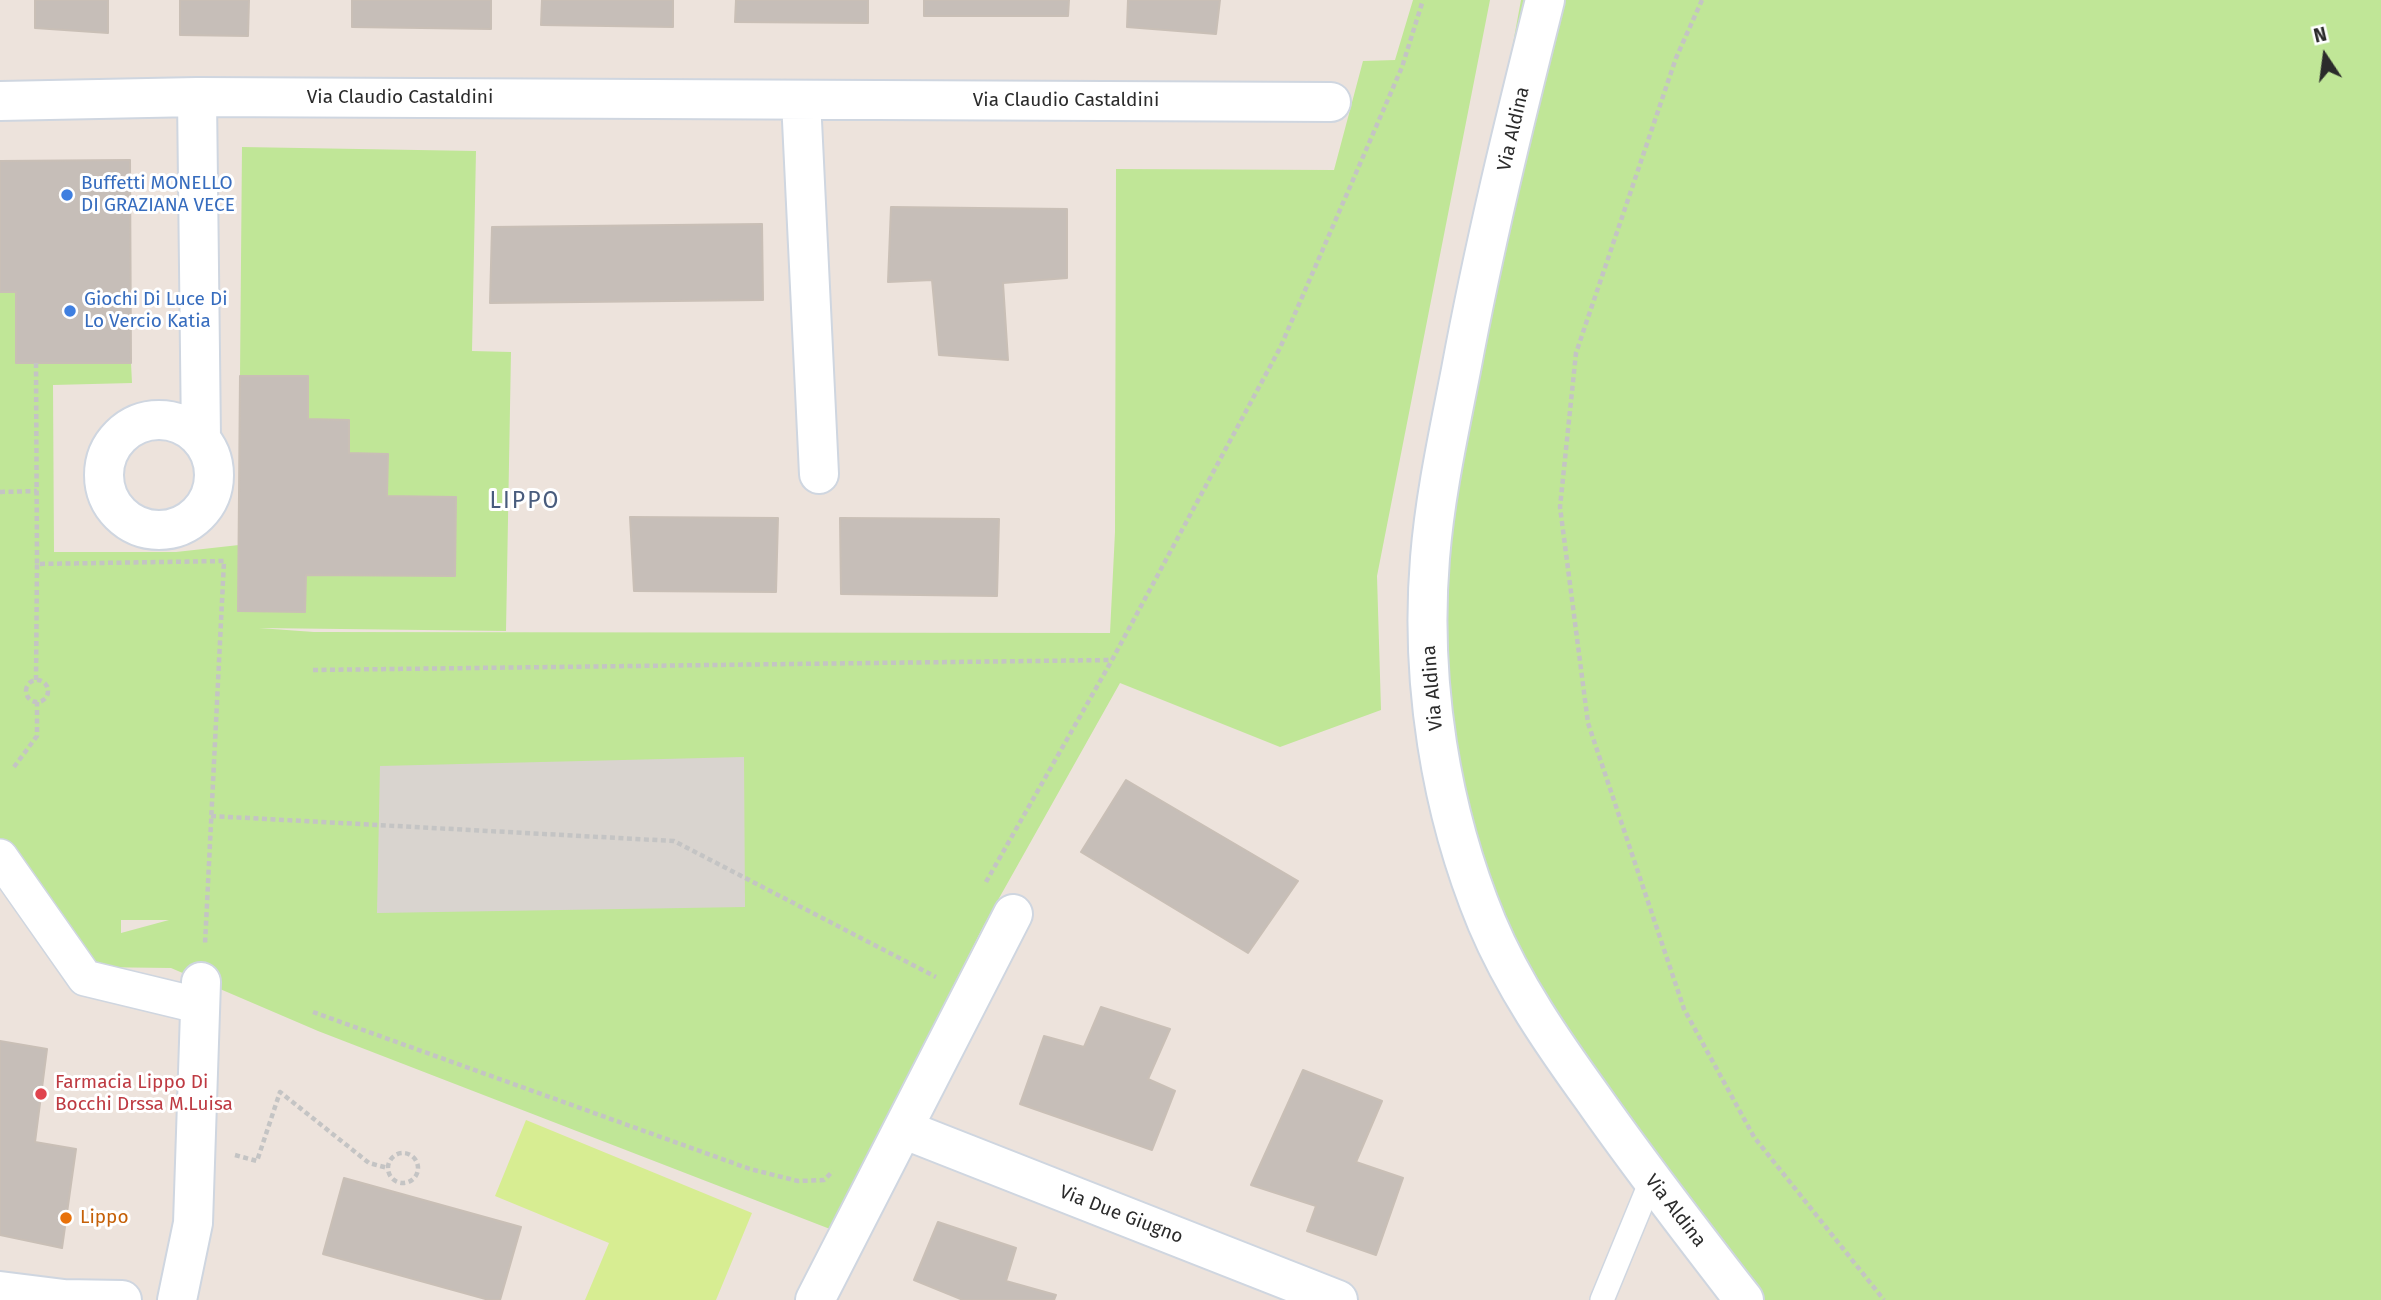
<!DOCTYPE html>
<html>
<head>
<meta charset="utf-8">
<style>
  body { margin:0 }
  #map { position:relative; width:2381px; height:1300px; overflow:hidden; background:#ede3dc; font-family:"Fira Sans",sans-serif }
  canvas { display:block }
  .north { position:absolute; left:2290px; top:21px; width:70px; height:70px; -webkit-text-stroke:5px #fff; paint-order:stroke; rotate:347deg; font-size:19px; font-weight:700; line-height:28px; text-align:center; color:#2b2b2b }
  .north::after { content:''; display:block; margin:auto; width:24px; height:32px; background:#2b2b2b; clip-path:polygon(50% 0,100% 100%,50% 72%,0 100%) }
</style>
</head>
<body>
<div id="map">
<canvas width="2381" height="1300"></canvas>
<div class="north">N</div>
</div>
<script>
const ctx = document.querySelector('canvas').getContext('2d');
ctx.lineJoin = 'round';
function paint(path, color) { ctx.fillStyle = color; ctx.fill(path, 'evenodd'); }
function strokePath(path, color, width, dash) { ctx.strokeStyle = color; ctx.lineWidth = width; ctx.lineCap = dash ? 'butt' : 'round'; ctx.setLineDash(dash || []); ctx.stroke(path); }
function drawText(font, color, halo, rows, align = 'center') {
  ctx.font = font + ' "Fira Sans",sans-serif'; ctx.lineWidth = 6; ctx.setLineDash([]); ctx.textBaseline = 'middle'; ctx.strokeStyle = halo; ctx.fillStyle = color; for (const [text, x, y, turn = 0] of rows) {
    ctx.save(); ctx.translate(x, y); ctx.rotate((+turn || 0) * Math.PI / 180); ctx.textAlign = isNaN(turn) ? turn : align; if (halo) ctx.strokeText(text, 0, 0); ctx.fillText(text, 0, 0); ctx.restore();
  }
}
paint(new Path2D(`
  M1413,0h77l-113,576 4,134 -101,37 -160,-64 -136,242 -154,304 -512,-198 -147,-63 -80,-1 -91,-129v-546h16l115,71 1,20 -79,2 1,167h122l63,-7 2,66 64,1 1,-37 149,1 1,-79 -69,-1v-42l-38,-1v-33l-41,-1v-43h-68l2,-229 234,4 -4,200 39,1 -5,279 -247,-3 55,4 796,1 5,-101 1,-363 218,1 29,-109 32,-1zM121,920h48l-48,13z
  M1521,0h860v1300h-645l-277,-397 -34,-212 16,-256z`), '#c0e697');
paint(new Path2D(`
  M526,1120l226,93 -36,87h-131l24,-57 -114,-47z`), '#d7ed92');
paint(new Path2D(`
  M744,757l1,150 -368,6 3,-147z`), '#d9d4cf');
const building = new Path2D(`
  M35,0h73v33l-73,-5z
  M180,0h69l-1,36 -68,-1z
  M352,0h139v29l-139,-2z
  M542,0h131v27l-132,-2z
  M736,0h132v23l-133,-1z
  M924,0h145l-1,16h-144z
  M1128,0h92l-4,34 -89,-7z
  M130,160l1,203h-115v-71h-16v-131z
  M891,207l176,2v69l-64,5 5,77 -69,-5 -7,-75 -44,2z
  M762,224l1,76 -273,3 2,-76z
  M240,376h68v43l41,1v33l39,1 -1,42 69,1 -1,79 -149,-1 -1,37 -67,-1z
  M630,517l148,1 -2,74 -142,-1z
  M840,518l159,1 -2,77 -156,-2z
  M1126,780l172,101 -50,72 -167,-101z
  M1101,1007l69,22 -22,50 27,12 -23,59 -132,-46 24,-68 40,11z
  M0,1041l47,8 -12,93 41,7 -14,99 -62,-13z
  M1303,1070l79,31 -26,61 47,16 -27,77 -69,-24 9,-25 -65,-21z
  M344,1178l177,49 -21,73h-11l-166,-46z
  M938,1222l78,26 -10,33 50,14 -2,5h-91l-49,-20z`);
paint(building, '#c6beb8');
strokePath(building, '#c9bfb6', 2);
const service = new Path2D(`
  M1602,1300l49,-119`);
const pedestrian = new Path2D(`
  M0,857l85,121 116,28`);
const minor = new Path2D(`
  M197,97l4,341
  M801,100l18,374
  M0,101l197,-4 1134,5
  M104 475a55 55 0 1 1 110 0a55 55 0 1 1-110 0Z
  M903,1129l435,171
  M0,1291l64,8 58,1
  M177,1300l16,-77 8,-241
  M815,1300l198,-386`);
const tertiary = new Path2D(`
  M1545,0c-31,123 -61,246 -84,370 -12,62 -26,125 -31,188 -10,122 10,252 57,365 26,62 66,120 105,174 49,70 100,136 152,203`);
strokePath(service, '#cfd6e0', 26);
strokePath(pedestrian, '#cfd6e0', 38);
strokePath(minor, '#cfd6e0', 42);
strokePath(tertiary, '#cfd6e0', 42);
strokePath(new Path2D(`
  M1702,0l-26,58 -100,295 -16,154 28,216 96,286 70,128 130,163
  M36,363l1,201 187,-3 -19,383
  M0,492l37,-1
  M313,670l799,-10
  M36,680l1,-116
  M26 691a11 11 0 1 1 22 0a11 11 0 1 1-22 0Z
  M14,767l23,-31v-34
  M211,816l463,25 262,136
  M986,882l126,-222 168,-312 122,-281 21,-67
  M313,1012l437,157 48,12 26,-1 9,-9
  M388 1168a15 15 0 1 1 30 0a15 15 0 1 1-30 0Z
  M235,1155l22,6 23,-69 89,71 19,5`), '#c4c4c4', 4.5, [5, 3.5]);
strokePath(service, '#fff', 23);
strokePath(pedestrian, '#fff', 35);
strokePath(minor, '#fff', 38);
strokePath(tertiary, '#fff', 38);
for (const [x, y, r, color] of [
  [67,195,7,"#3f7fe0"],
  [70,311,7,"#3f7fe0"],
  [41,1094,7,"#e0444e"],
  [66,1218,7,"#e8710a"]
]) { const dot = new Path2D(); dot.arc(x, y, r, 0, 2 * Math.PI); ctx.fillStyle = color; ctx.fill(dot); strokePath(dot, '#fff', 2.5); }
drawText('19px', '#2b2b2b', '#fff', [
  ["Via Claudio Castaldini",400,98],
  ["Via Claudio Castaldini",1066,101],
  ["Via Aldina",1514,129,-77],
  ["Via Aldina",1433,688,-95],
  ["Via Aldina",1675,1211,52],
  ["Via Due Giugno",1121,1215,21]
]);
drawText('19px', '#366cbe', '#fff', [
  ["Buffetti MONELLO",81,184],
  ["DI GRAZIANA VECE",81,206],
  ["Giochi Di Luce Di",84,300],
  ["Lo Vercio Katia",84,322]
], 'left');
drawText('19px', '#be3a42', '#fff', [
  ["Farmacia Lippo Di",55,1083],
  ["Bocchi Drssa M.Luisa",55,1105]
], 'left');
drawText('19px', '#c56008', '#fff', [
  ["Lippo",80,1218]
], 'left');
ctx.letterSpacing = '2px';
drawText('23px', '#495c7d', '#fff', [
  ["LIPPO",525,502]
]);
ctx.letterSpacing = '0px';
</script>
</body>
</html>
